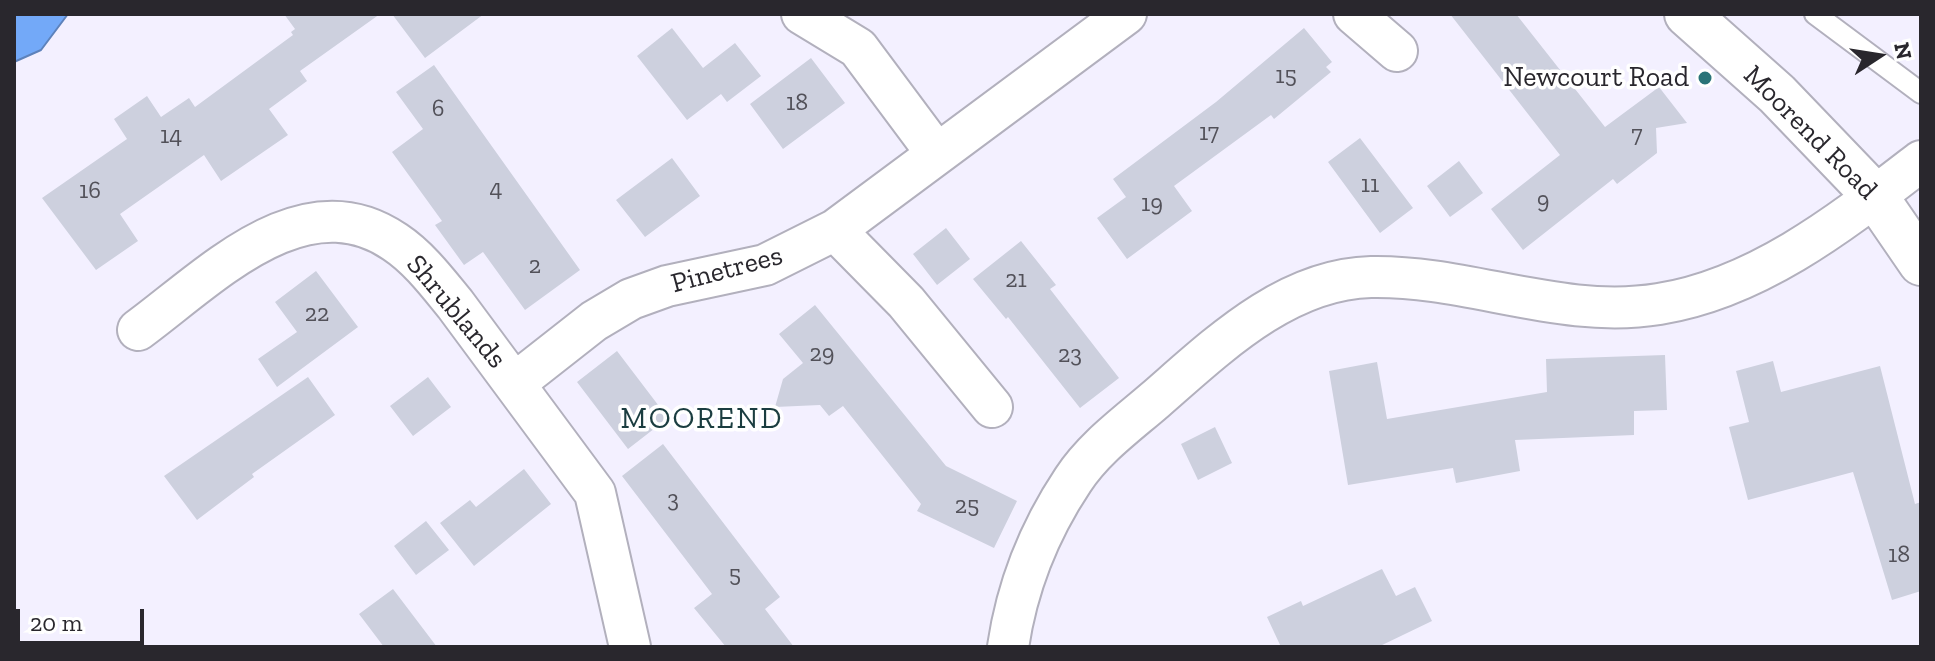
<!DOCTYPE html>
<html>
<head>
<meta charset="utf-8">
<style>
  body { margin:0 }
  #map { position:relative; width:1935px; height:661px; overflow:hidden; background:#f3f0ff; font-family:"Zilla Slab",serif }
  canvas { display:block }
  .frame { position:absolute; inset:0; border:16px solid #29272d; pointer-events:none }
  .north { position:absolute; left:1839px; top:16px; width:80px; height:80px; -webkit-text-stroke:6px #fff; paint-order:stroke; rotate:78deg; font-size:22px; font-weight:700; line-height:32px; text-align:center; color:#29272d }
  .north::after { content:''; display:block; margin:auto; width:28px; height:36px; background:#29272d; clip-path:polygon(50% 0,100% 100%,50% 72%,0 100%) }
  .scale { position:absolute; left:16px; top:609px; width:128px; height:36px; box-sizing:border-box; border:4px solid #29272d; border-top:0; padding-left:10px; font-size:24px; line-height:28px; white-space:nowrap; color:#29272d; -webkit-text-stroke:6px #fff; paint-order:stroke }
</style>
</head>
<body>
<div id="map">
<canvas width="1935" height="661"></canvas>
<div class="frame"></div>
<div class="north">N</div>
<div class="scale">20 m</div>
</div>
<script>
const ctx = document.querySelector('canvas').getContext('2d');
ctx.lineJoin = 'round';
function paint(path, color) { ctx.fillStyle = color; ctx.fill(path, 'evenodd'); }
function strokePath(path, color, width, dash) { ctx.strokeStyle = color; ctx.lineWidth = width; ctx.lineCap = dash ? 'butt' : 'round'; ctx.setLineDash(dash || []); ctx.stroke(path); }
function drawText(font, color, halo, rows, align = 'center') {
  ctx.font = font + ' "Zilla Slab",serif'; ctx.lineWidth = 7; ctx.setLineDash([]); ctx.textBaseline = 'middle'; ctx.strokeStyle = halo; ctx.fillStyle = color; for (const [text, x, y, turn = 0] of rows) {
    ctx.save(); ctx.translate(x, y); ctx.rotate((+turn || 0) * Math.PI / 180); ctx.textAlign = isNaN(turn) ? turn : align; if (halo) ctx.strokeText(text, 0, 0); ctx.fillText(text, 0, 0); ctx.restore();
  }
}
const water = new Path2D(`
  M14,14h54l-27,36 -27,12z`);
paint(water, '#73a9f8');
strokePath(water, '#5d82bb', 2);
paint(new Path2D(`
  M284,14h96l-80,57 7,10 -38,28 19,26 -67,46 -17,-26 -84,59 18,27 -42,29 -54,-72 85,-59 -13,-20 33,-23 14,21 28,-19 6,9 98,-72 -2,-3 4,-3z
  M392,14h92l-59,44z
  M1450,14h66l89,113 54,-40 28,36 -31,5 1,25 -40,31 -4,-5 -90,71 -32,-41 69,-54z
  M672,28l31,40 32,-25 26,33 -34,26 -6,-8 -34,26 -50,-64z
  M1304,28l28,34 -6,5 5,5 -57,47 -3,-4 -97,71 18,25 -65,48 -30,-41 29,-21 -13,-18 103,-77z
  M811,58l34,45 -62,46 -33,-45z
  M434,65l146,205 -55,40 -42,-58 -19,13 -29,-40 7,-4 -50,-69 31,-23 -27,-37z
  M1360,138l53,70 -33,25 -52,-71z
  M672,158l28,38 -55,41 -29,-37z
  M1459,161l24,32 -33,24 -23,-31z
  M946,228l24,31 -33,26 -24,-31z
  M1021,241l35,44 -6,4 69,89 -39,30 -72,-91 -2,2 -33,-40z
  M316,271l42,56 -81,60 -19,-28 39,-27 -22,-30z
  M815,305l131,161 71,35 -23,47 -77,-37 4,-7 -78,-98 -14,10 -9,-11 -45,2 8,-28 20,-16 -24,-29z
  M617,351l51,67 -40,31 -51,-67z
  M1665,355l2,55 -33,1v24l-119,5 5,31 -64,12 -3,-15 -105,17 -19,-114 48,-9 10,57 160,-27 -1,-33z
  M1773,361l8,31 99,-26 35,138 6,-2v89l-29,9 -39,-128 -105,28 -19,-73 20,-5 -13,-51z
  M308,377l27,38 -83,59 2,3 -57,43 -33,-44z
  M428,377l23,30 -38,29 -23,-30z
  M1215,427l17,36 -34,17 -17,-36z
  M663,444l117,153 -15,12 29,38h-68l-32,-39 18,-14 -90,-118z
  M524,469l27,35 -77,62 -34,-43 30,-23 6,7z
  M426,521l23,29 -33,25 -22,-29z
  M1382,569l14,27 19,-9 17,34 -54,26h-97l-14,-30 34,-16 2,5z
  M393,589l44,58h-53l-25,-33z`), '#cdd0de');
const lane = new Path2D(`
  M1815,14l106,79`);
const street = new Path2D(`
  M802,14l56,34 79,106
  M1354,14l43,37
  M835,230l71,72 86,105
  M138,330c71,-52 165,-151 257,-88 24,16 42,40 60,62l140,189 35,154
  M515,383l79,-62 37,-22 36,-13 98,-21 70,-35 291,-216
  M1008,647c9,-61 31,-116 65,-167 21,-32 53,-55 82,-80 61,-53 130,-121 216,-123 97,-2 190,43 288,27 100,-16 184,-83 262,-143`);
const secondary = new Path2D(`
  M1687,14l90,80 98,102 46,67`);
strokePath(lane, '#b2b0bd', 24);
strokePath(street, '#b2b0bd', 44);
strokePath(secondary, '#b2b0bd', 48);
strokePath(lane, '#fff', 20);
strokePath(street, '#fff', 40);
strokePath(secondary, '#fff', 44);
for (const [x, y, r, color] of [
  [1705,78,8,"#297378"]
]) { const dot = new Path2D(); dot.arc(x, y, r, 0, 2 * Math.PI); ctx.fillStyle = color; ctx.fill(dot); strokePath(dot, '#fff', 3); }
drawText('24px', '#525159', null, [
  ["15",1286,76],
  ["18",797,103],
  ["6",438,109],
  ["17",1209,133],
  ["7",1637,135],
  ["14",171,136],
  ["11",1370,185],
  ["4",496,189],
  ["16",90,191],
  ["9",1543,201],
  ["19",1152,204],
  ["2",535,266],
  ["21",1016,280],
  ["22",317,314],
  ["29",822,354],
  ["23",1070,355],
  ["3",673,500],
  ["25",967,506],
  ["18",1899,555],
  ["5",735,575]
]);
drawText('28px', '#29272d', '#fff', [
  ["Newcourt Road",1689,78]
], 'right');
drawText('28px', '#29272d', '#fff', [
  ["Moorend Road",1810,133,45],
  ["Pinetrees",727,270,-15],
  ["Shrublands",456,312,50]
]);
ctx.letterSpacing = '2px';
drawText('30px', '#1b3d40', '#fff', [
  ["MOOREND",702,419]
]);
ctx.letterSpacing = '0px';
</script>
</body>
</html>
